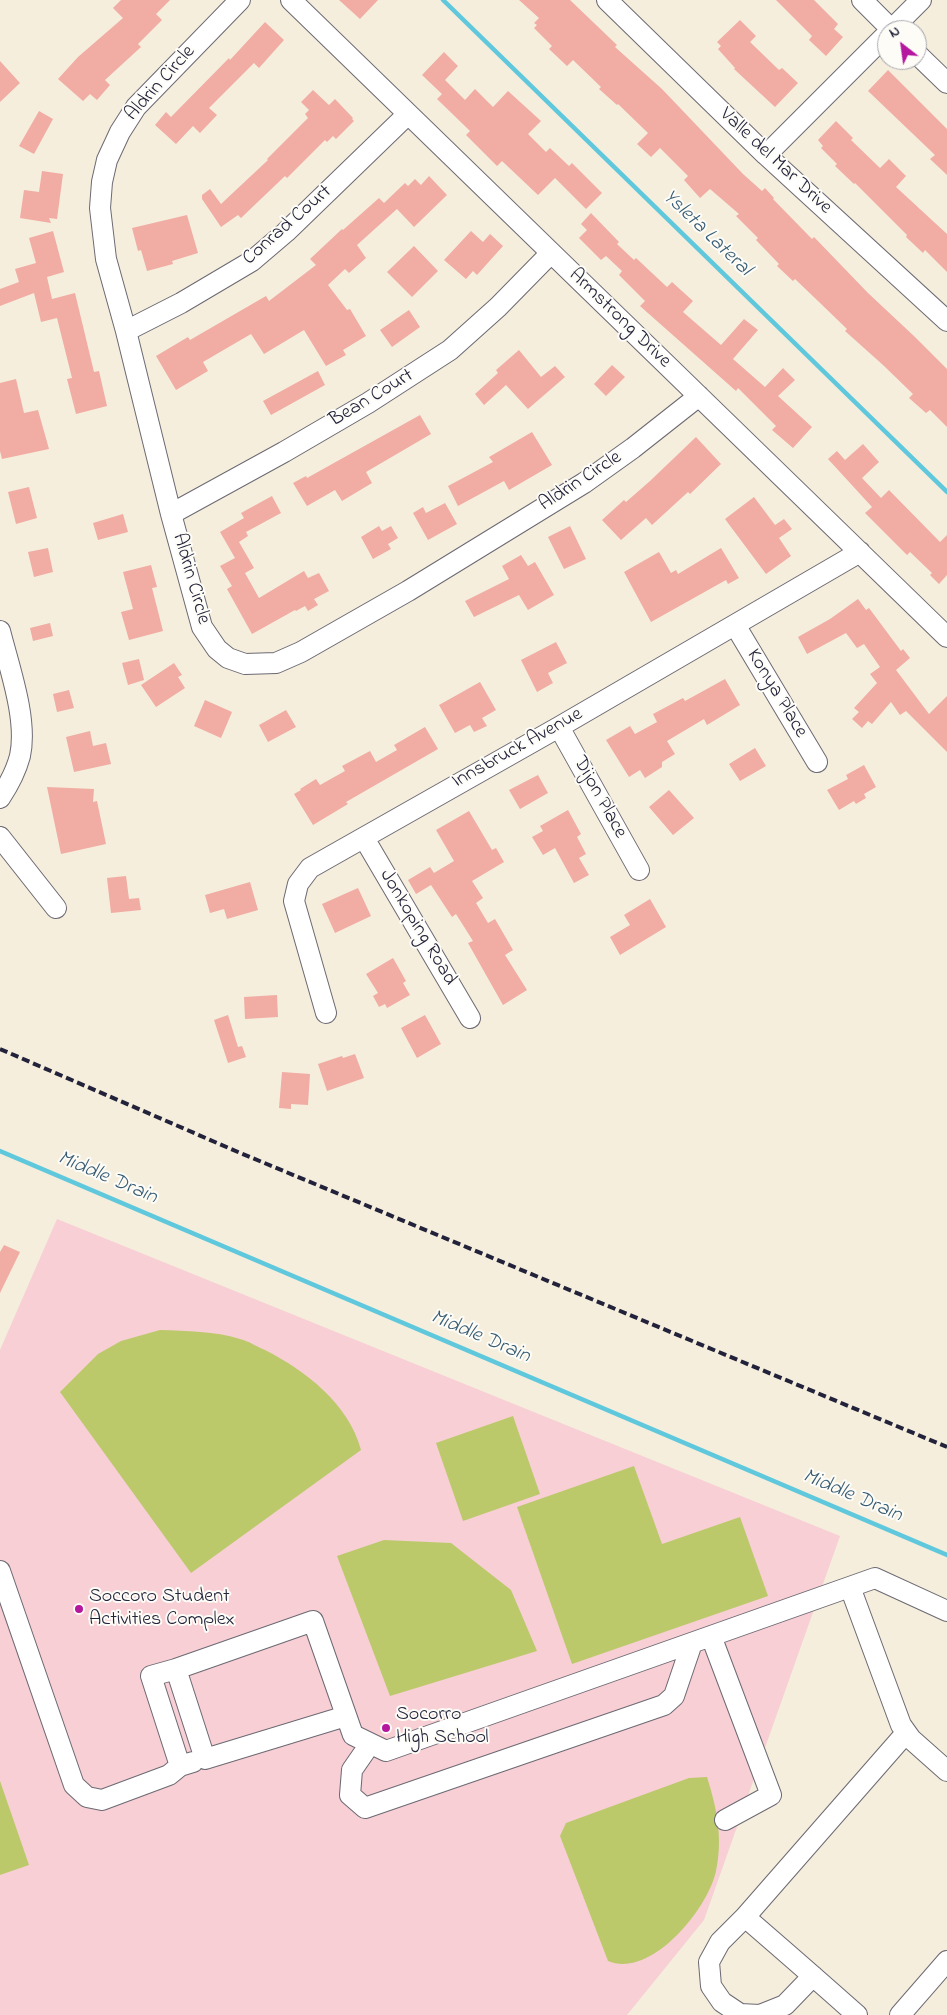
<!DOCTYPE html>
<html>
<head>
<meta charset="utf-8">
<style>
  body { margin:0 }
  #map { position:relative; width:947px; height:2015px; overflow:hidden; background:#f5eedc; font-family:"Indie Flower",sans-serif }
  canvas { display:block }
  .north { position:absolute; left:877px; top:20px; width:50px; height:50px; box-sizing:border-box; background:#fdfcf7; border:1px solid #a5a5ac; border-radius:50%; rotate:330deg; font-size:14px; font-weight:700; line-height:20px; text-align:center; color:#22223b }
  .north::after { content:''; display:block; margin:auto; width:18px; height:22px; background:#b5179e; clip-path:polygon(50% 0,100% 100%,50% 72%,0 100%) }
</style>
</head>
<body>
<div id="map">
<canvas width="947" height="2015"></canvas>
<div class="north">N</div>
</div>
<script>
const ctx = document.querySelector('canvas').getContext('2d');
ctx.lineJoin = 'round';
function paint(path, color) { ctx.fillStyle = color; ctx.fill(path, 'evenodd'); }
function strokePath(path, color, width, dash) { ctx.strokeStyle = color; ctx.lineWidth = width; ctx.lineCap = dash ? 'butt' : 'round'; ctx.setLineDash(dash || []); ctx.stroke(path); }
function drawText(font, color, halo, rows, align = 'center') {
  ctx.font = font + ' "Indie Flower",sans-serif'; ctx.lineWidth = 4; ctx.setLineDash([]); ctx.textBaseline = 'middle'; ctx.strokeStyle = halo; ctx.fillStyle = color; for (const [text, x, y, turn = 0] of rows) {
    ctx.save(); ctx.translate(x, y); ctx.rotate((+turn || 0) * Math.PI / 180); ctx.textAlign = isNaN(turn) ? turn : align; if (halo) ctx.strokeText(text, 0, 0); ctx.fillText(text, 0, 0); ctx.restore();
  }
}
paint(new Path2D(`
  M57,1219l783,317 -136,384 -77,95h-627v-665z`), '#f7cfd4');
paint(new Path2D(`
  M160,1330c27,1 54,1 80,9 9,2 17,8 25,11 41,21 84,54 96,100l-170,123 -131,-181 38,-38 23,-13z
  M513,1416l27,78 -77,27 -27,-78z
  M634,1466l28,78 78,-27 28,79 -196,68 -55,-157z
  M384,1540l67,3 60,47 26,61 -147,45 -53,-140z
  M707,1777c10,32 16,61 9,94 -8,38 -65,108 -108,90l-48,-125 6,-13 123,-45z
  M0,1781l29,84 -29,10z`), '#bcc96b');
strokePath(new Path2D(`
  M443,0l504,492
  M0,1151l947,404`), '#60c8dc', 4.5);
paint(new Path2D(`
  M121,0h49l-14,14 6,6 -24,24 3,3 -36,33 5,5 -13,15 -7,-6 -7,7 -25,-22 20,-22 45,-39 -10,-10z
  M339,0h39l-18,19z
  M519,0h51l47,45 -2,2 47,42 81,85 19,17 3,-3 9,10 -1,1 39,40 2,-2 54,56 47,44 32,32v58l-17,-17 -4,3 -17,-15 4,-4 -30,-29 -38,-34 2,-2 -29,-28 -23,-22 -2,2 -16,-15 2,-2 -23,-24 2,-2 -22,-22 3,-2 -29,-25 -10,9 -16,-18 4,-4 -28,-28 -9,9 -14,-13 11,-11 -30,-29 -1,1 -18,-16 2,-2 -28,-27 -6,6 -18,-17 3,-3 -18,-18 3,-3 -3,-2 5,-5z
  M776,0h38l24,24 -4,5 9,8 -17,19 -17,-16 3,-4z
  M740,20l16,16 -6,6 29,28 3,-2 16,15 -23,24 -41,-38 1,-1 -17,-19 3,-3 -4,-4z
  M265,22l19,18 -25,28 -5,-5 -45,45 8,7 -17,18 -7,-7 -17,18 -21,-19 11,-13 5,5 58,-59 1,2z
  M444,52l14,14 -13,14 20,20 10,-11 18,18 15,-16 33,30 -13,13 18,18 4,-4 19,18 3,-3 30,30 -16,16 -31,-31 -17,17 -36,-34 -5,5 -31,-31 4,-4 -33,-32 5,-5 -20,-19z
  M0,61l20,22 -20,19z
  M888,70l59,59v46l-17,-16 5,-4 -67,-64z
  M313,90l16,15 6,-6 18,19 -1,1 2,2 -18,18 -3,-3 -6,6 -2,-2 -38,38 -2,-2 -44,42 -3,-3 -17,12 -19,-28v-4l8,-6 11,15 47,-44 -1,-1 41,-41 -3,-4 4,-4 -8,-8z
  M39,111l14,8 -19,35 -15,-8z
  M836,121l17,17 -2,2 29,28 9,-9 17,17 -10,11 51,47v38l-22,-22 -2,3 -17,-16 1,-2 -52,-52 -1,1 -19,-18 2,-2 -16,-16 2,-2 -5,-6z
  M42,171l21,3 -6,45 -8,-1 2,5 -31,-5 4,-28 15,2z
  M429,176l18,19 -33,32 -17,-18 -40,36 9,13 -17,15 -4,-4 -17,16 19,25 3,-1 16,27 -23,14 3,5 -20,11 -22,-36 -40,24 -13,-20 -48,28 5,9 -32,19 -20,-34 32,-19 2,3 76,-44 3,5 47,-36 -6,-6 32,-30 1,1 36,-32 5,5 21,-20 3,3 7,-7 6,6z
  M591,213l28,29 -2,2 17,16 2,-2 31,29 5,-5 21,19 -10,11 38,33 23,-26 14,11 -25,29 32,28 18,-19 12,12 -17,16 34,31 -19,21 -21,-18 4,-4 -38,-38 -2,3 -96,-85 5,-5 -26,-26 3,-4 -16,-15 -5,4 -22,-22 8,-8 -6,-6z
  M187,215l11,38 -26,8 1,3 -26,7 -6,-21 -3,1 -6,-23z
  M53,231l11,41 -17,5 5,22 23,-6 19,79 5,-1 8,35 -31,8 -9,-35 5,-1 -15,-60 -16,4 -7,-29 -34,13v-17l19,-7 -4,-13 21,-6 -7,-25z
  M471,231l12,11 7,-8 13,12 -26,29 -4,-4 -7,8 -22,-19z
  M414,246l24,25 -26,26 -25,-25z
  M409,310l11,17 -28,20 -12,-17z
  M519,350l22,27 14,-11 10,11 -37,32 -22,-24 -22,20 -9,-11 23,-21 -2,-3z
  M612,365l13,12 -19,19 -12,-12z
  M318,371l7,14 -54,30 -8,-14z
  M16,379l8,34 14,-3 11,39 -47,10 -2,-8v-68z
  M420,415l11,19 -65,38 6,11 -30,18 -7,-11 -28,16 -14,-23 13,-7 1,2z
  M532,432l20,33 -43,25 -5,-9 -46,25 -10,-20 45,-24 -4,-5z
  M696,437l25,27 -31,30 -2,-2 -36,33 -6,-7 -25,22 -19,-20 22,-20 2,2 24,-21z
  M863,444l16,18 -17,16 19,20 8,-8 51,52 7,-7v40l-8,9 -9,-9 2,-2 -22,-21 -3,3 -42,-42 7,-6 -44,-48 9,-8 8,9z
  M29,487l8,31 -21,6 -8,-32z
  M272,496l9,17 -35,19 2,4 -9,6 15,26 -9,5 14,25 45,-27 4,7 11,-5 10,18 -15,8 4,6 -10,6 -3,-5 -9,5 -1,-1 -43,24 -25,-45 5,-3 -12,-20 15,-8 -15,-26 24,-14 -3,-5z
  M754,497l21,28 9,-6 8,10 -13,9 12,18 -25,18 -41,-55z
  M445,503l12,21 -29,16 -15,-27 10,-6 3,6z
  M123,514l5,18 -30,8 -5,-17z
  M379,526l3,5 9,-5 7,12 -10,6 3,5 -18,10 -12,-22z
  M570,526l16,33 -22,10 -16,-32z
  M48,548l5,24 -19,5 -6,-25z
  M721,548l18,30 -11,6 -2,-4 -75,42 -27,-50 35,-20 12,21 5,-3 2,4z
  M521,555l7,11 7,-4 19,33 -26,15 -9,-15 -45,22 -9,-16 44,-22 -7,-13z
  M151,565l6,22 -5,1 11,43 -34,9 -8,-28 12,-3 -10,-37z
  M858,599l8,11 3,-2 32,43 2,-2 7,9 -14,12 33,44 18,-18v56l-41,-41 -6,4 -9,-13 -19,22 -4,-3 -6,7 -10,-9 7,-7 -5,-4 23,-25 -7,-9 10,-7 -16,-23 -7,4 -11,-15 -39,21 -9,-17 32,-18z
  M50,623l3,13 -20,5 -3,-13z
  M556,642l11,21 -19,10 5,10 -16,9 -16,-32z
  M139,659l5,21 -16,5 -6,-22z
  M174,663l8,12 -4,2 7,11 -29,19 -15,-22z
  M725,679l15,26 -33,20 -3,-6 -37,22 8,13 -13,8v5l-17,11 -5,-8 -11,7 -23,-37 24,-14 5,8 22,-12 -4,-8 30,-16 2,3z
  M480,682l16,28 -14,8 5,8 -13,6 -4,-7 -15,8 -16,-28z
  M69,690l5,18 -17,4 -4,-18z
  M205,700l27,12 -11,26 -27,-12z
  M286,710l10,17 -28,15 -9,-17z
  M425,727l13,22 -92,53 2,2 -35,21 -19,-31 7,-4 -1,-1 16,-10 4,6 25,-14 -3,-5 28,-15 6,11 21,-12 -3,-5z
  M90,731l3,15 13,-3 5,21 -37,8 -8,-35z
  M755,748l11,18 -26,15 -11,-17z
  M864,765l12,22 -12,7 2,4 -10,6 -2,-3 -15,9 -12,-20 21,-11 -2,-4z
  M538,775l10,18 -28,16 -11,-19z
  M47,787l47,2 -1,13 4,-1 9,43 -45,10z
  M669,790l25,28 -21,17 -24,-28z
  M568,810l13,24 -4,3 9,17 -7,4 10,17 -15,8 -19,-35 -12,7 -11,-18 11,-6 -3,-5z
  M469,811l23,39 4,-2 8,14 -32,19 11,17 -7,5 12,20 7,-4 18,31 -8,5 22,35 -24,15 -35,-62 5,-2 -17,-27 -4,3 -21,-32 -15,9 -8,-14 22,-13 4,6 20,-12 -18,-31z
  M126,876l3,23 10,-1 2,12 -30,3 -4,-35z
  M250,882l8,28 -31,9 -3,-10 -14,4 -5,-18z
  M358,888l13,28 -36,17 -13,-29z
  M650,899l16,28 -46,28 -10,-18 20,-12 -6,-10z
  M393,958l13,23 -3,2 7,12 -23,13 -2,-4 -6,3 -6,-11 5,-3 -12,-19z
  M277,995l1,22 -33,2 -1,-22z
  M228,1015l10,32 4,-1 4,11 -18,6 -14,-43z
  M425,1015l16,29 -24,14 -16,-30z
  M355,1054l9,24 -37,13 -9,-27 24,-8 1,2z
  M282,1072l28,2 -2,31 -17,-1v5l-12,-1z
  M4,1245l16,7 -20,41v-41z`), '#f1aca4');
const minor = new Path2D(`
  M240,0l-104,107 -16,25 -13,28 -5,22 -2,26 6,51 20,72 45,183 31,113 15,22 11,9 17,6 31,-1 25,-11 107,-61 176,-108 49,-35 66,-52
  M291,0l656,637
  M607,0l159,155 181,166
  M862,0l30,30
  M891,30l30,-30
  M917,54l30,29
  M766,155l121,-121
  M126,331l55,-28 71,-42 34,-29 122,-118
  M171,514l113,-62 84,-49 82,-53 48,-43 53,-54
  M735,625l82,137
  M0,631c9,36 28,88 20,125 -4,15 -12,30 -20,42
  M559,727l80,143
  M0,837l56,71
  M364,838l106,180
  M326,1013l-32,-112 4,-17 12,-16 249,-141 301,-175
  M0,1571l74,214 13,12 15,3 67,-25 11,-9
  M850,1587l51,138 10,14 36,32
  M711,1636l60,159 -46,25
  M176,1669l-25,7 29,90 13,-4
  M346,1716l-141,43 -29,-90 137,-48 40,114 33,16 489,-173 72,33
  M370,1744l-18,26 -2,25 15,13 299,-103 10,-9 18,-53
  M745,1917l161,-184
  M813,1976l-28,29 -25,10 -20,-1 -18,-12 -11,-16 -2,-24 11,-20 25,-25c37,32 75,65 112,98
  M900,2015l47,-54`);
strokePath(minor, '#6c6973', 22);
strokePath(minor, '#fff', 20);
strokePath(new Path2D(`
  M0,1049l238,103 709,295`), '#22223b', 4, [8, 4]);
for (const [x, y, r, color] of [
  [79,1609,5,"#b5179e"],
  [386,1728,5,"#b5179e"]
]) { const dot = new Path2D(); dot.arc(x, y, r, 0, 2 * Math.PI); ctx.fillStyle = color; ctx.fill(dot); strokePath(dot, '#fdfcf7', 2); }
drawText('20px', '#22223b', '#fdfcf7', [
  ["Aldrin Circle",161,84,-48],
  ["Valle del Mar Drive",775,162,43],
  ["Conrad Court",288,226,-41],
  ["Armstrong Drive",619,319,44],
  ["Bean Court",372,399,-31],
  ["Aldrin Circle",581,482,-33],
  ["Aldrin Circle",190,579,74],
  ["Konya Place",776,694,59],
  ["Innsbruck Avenue",518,749,-29],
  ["Dijon Place",599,798,61],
  ["Jonkoping Road",417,928,59]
]);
drawText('20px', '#22223b', '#fdfcf7', [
  ["Soccoro Student",89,1598],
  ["Activities Complex",89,1621],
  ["Socorro",396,1716],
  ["High School",396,1739]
], 'left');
drawText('italic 21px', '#385c73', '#fdfcf7', [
  ["Ysleta Lateral",706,234,44],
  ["Middle Drain",107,1179,23],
  ["Middle Drain",480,1338,23],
  ["Middle Drain",852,1497,23]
]);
</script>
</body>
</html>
